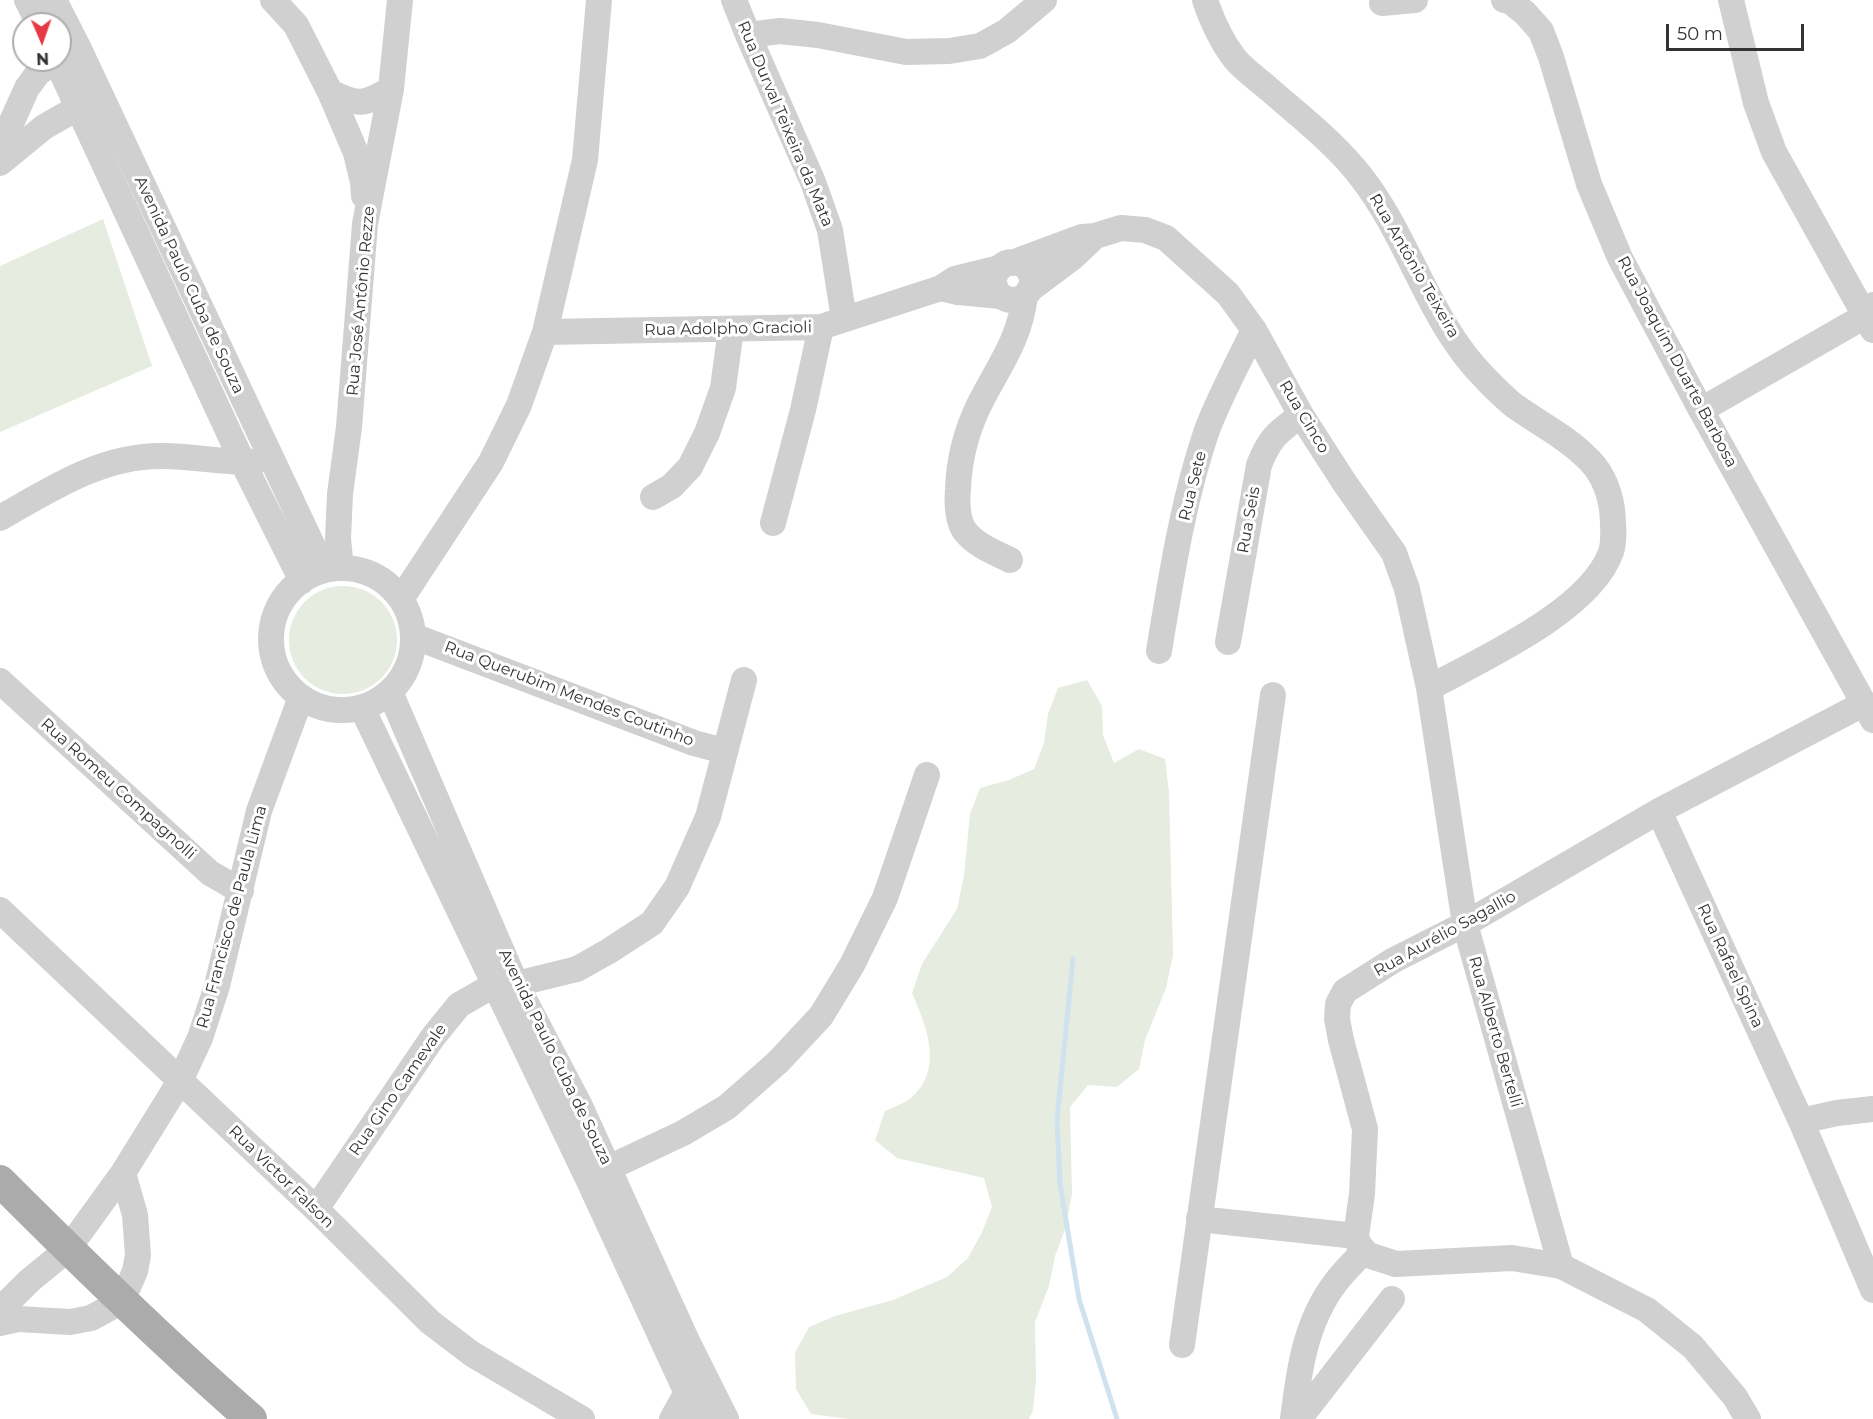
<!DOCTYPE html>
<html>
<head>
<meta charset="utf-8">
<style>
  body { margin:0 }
  #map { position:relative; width:1873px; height:1419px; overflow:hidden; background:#fff; font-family:Montserrat,sans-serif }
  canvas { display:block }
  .north { position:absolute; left:12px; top:12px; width:60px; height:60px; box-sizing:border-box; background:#fff; border:2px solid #adadad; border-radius:50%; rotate:178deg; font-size:16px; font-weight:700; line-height:24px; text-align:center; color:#333 }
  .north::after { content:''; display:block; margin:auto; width:21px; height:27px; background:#e63946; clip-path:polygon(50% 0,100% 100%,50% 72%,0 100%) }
  .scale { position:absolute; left:1666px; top:24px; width:138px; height:27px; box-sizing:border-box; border:3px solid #333; border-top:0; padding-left:8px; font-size:18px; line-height:21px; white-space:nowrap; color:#333; -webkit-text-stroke:4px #fff; paint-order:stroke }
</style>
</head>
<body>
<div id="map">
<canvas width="1873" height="1419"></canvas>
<div class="north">N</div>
<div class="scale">50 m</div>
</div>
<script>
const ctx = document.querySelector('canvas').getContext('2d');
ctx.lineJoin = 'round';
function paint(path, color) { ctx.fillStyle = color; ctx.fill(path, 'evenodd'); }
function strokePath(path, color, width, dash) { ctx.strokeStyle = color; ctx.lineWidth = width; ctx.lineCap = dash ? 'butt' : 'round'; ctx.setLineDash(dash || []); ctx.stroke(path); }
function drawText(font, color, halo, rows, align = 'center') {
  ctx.font = font + ' Montserrat,sans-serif'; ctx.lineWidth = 6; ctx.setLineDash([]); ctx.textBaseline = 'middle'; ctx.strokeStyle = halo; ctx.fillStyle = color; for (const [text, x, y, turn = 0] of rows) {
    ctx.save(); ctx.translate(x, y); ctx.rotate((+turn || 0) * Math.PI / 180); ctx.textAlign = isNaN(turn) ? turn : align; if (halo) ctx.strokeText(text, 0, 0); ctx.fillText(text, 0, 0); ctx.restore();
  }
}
paint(new Path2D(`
  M103,219l49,147 -152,66v-166z
  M289 640a54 54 0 1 1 108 0a54 54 0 1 1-108 0Z
  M1087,680l15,26 1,29 11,28 25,-14 26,10 4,33 4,163 -7,33 -21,52 -6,29 -22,18 -29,-2 -18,22 2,87 -6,33 -11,29 -6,30 -14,36 1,58 -3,30 -4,9h-180l-38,-5 -15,-25 -1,-36 14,-26 26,-11 58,-16 54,-23 21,-19 14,-26 10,-25 -8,-29 -87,-20 -22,-18 10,-29c8,-4 19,-7 26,-13 33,-28 16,-71 1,-105l10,-29 35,-55 7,-33 6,-62 10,-26 29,-8 25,-11 10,-26 4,-29 10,-26z`), '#e6ecdf');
strokePath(new Path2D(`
  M1073,959l-16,160 3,65 19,115 38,120`), '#cfe2ee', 5);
strokePath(new Path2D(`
  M27,0l12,24
  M54,0l25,49 245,521
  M273,0l23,25 34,67 26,61 7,29 1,14
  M734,0l14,35 65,147 17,48 14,89
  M1205,0c7,21 16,41 30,59 9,11 24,21 35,31 32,28 66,54 92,88 48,62 67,144 123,200 8,9 18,18 27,26 24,18 52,31 73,52 16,14 24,33 27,53 1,13 3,31 -1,43 -21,59 -129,107 -182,136
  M1504,0l6,1 15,12 16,18 10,26 38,127 31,74 81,152 172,310
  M1731,0l25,103 18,49 99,178
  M1382,3l33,-3
  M748,35l32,-4 38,4 88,17 43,-1 31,-5 27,-15 37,-31
  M56,60l187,403 59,118
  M330,92c28,14 34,13 61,-3
  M0,148l27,-60 11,-15 19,-13
  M0,163l44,-36 49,-28
  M994 281a19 19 0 1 1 38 0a19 19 0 1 1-38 0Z
  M1012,263l70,-26 13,-1 26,-8 24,2 21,8 62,56 26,36 47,85 43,67 50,71 13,36 22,99 36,236 96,342
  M941,288l17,4 43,4
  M1029,290l44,-33 22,-21
  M545,332l276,-5 120,-39 14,-9 45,-11
  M1701,410l164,-94 8,-11
  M653,497l19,-11 18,-19 17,-34 16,-45 8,-59
  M0,518c51,-29 102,-63 163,-62 31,0 61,7 92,6
  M773,523l30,-113 18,-83
  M1010,560c-16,-8 -35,-15 -46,-30 -7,-11 -7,-29 -6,-41 1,-29 8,-57 21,-84 20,-40 40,-63 46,-109
  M341,568l-3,-29 2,-45 9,-67 16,-203 26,-135 9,-89
  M271 639a71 71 0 1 1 142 0a71 71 0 1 1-142 0Z
  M401,599l90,-137 28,-57 26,-73 40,-172 14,-160
  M413,636l281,107 30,8
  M1228,642l31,-177c11,-28 19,-33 42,-50
  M1159,651c12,-73 24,-151 48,-221 13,-34 31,-67 47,-100
  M0,681l210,192 31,18
  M390,692l126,292 63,120 107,235 40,80
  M362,708l226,471 111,240
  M1659,811l142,310 72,169
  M0,910l316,299 114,113 42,32 110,65
  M1801,1121l36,-8 36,-4
  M596,1174l87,-41 44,-26 51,-45 43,-46 31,-51 33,-67 42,-123
  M316,1209l117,-172 26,-32 35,-20 22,-1 61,-15 32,-18 43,-28 25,-36 31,-70 36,-137
  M1199,1219l157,17
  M0,1310l29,-29 39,-32 55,-76 57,-92 20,-43 17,-52 42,-175 42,-114
  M0,1323l18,-4 52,3 21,-4 31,-17 13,-30 3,-16 -3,-40 -12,-42
  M1182,1345l91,-650
  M672,1419l14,-25
  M1293,1419c6,-48 12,-97 43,-137 8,-11 19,-21 28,-31
  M1299,1419l93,-120
  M1748,1419l-13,-22 -42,-50 -46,-37 -86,-44 -49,-8 -116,6 -28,-9 -9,-10 -3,-9 6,-42 3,-65 -24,-89 -4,-21 1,-15 7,-13 49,-31 71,-36 194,-113 204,-107`), '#d0d0d0', 26);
strokePath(new Path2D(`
  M0,1181c82,82 164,162 251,238`), '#ababab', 32);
drawText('16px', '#333', '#fff', [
  ["Rua Durval Teixeira da Mata",785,124,67],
  ["Rua Antônio Teixeira",1414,266,60],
  ["Avenida Paulo Cuba de Souza",189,285,65],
  ["Rua José Antônio Rezze",361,301,-85],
  ["Rua Adolpho Gracioli",728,329,-1],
  ["Rua Joaquim Duarte Barbosa",1677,362,62],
  ["Rua Cinco",1304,417,59],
  ["Rua Sete",1193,486,-76],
  ["Rua Seis",1249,520,-80],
  ["Rua Querubim Mendes Coutinho",569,694,21],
  ["Rua Romeu Compagnolli",118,789,42],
  ["Rua Francisco de Paula Lima",232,917,-75],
  ["Rua Aurélio Sagallio",1445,934,-29],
  ["Rua Rafael Spina",1730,966,65],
  ["Rua Alberto Bertelli",1495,1032,74],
  ["Avenida Paulo Cuba de Souza",555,1057,64],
  ["Rua Gino Camevale",398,1090,-55],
  ["Rua Victor Falson",281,1177,44]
]);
</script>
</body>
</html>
